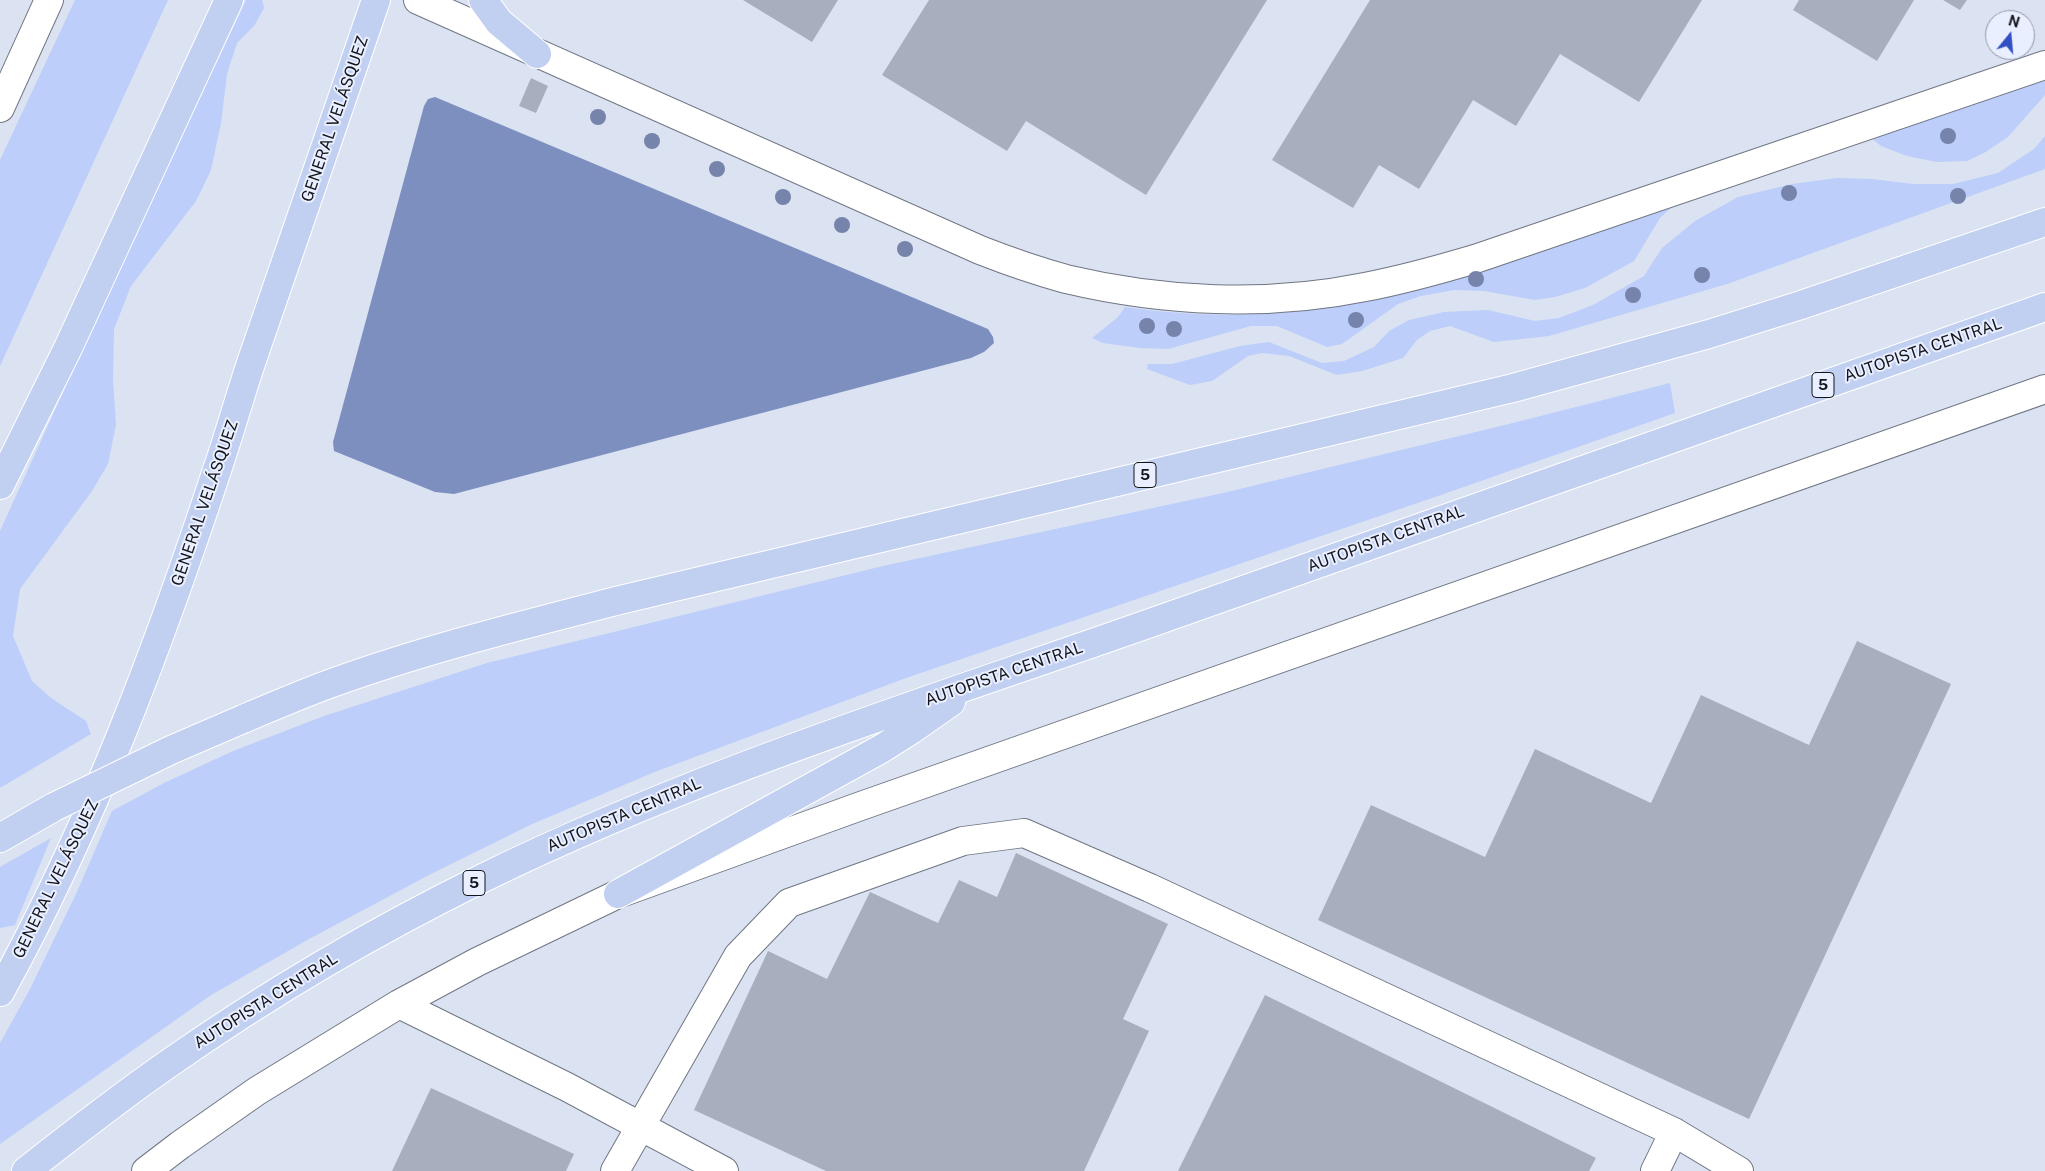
<!DOCTYPE html>
<meta charset="utf-8">
<style>
body{margin:0}
#map{position:relative;width:2045px;height:1171px;overflow:hidden;background:#dbe2f2;font-family:"Public Sans",sans-serif}
canvas{display:block}
.north{position:absolute;left:1985px;top:10px;width:50px;height:50px;box-sizing:border-box;background:#e9efff;border:1px solid #9398a4;border-radius:50%;rotate:17deg;font-size:14px;font-weight:700;line-height:20px;text-align:center;color:#13151b}
.north::after{content:'';display:block;margin:auto;width:18px;height:22px;background:#3350c2;clip-path:polygon(50% 0,100% 100%,50% 72%,0 100%)}
</style>
<div id="map">
<canvas width="2045" height="1171"></canvas>
<div class="north">N</div>
</div>
<script>
const context = document.querySelector('canvas').getContext('2d');
context.lineJoin = 'round';
function fill(path, color) { context.fillStyle = color; context.fill(path, 'evenodd'); }
function trace(path, color, width, dash) { context.strokeStyle = color; context.lineWidth = width; context.lineCap = dash ? 'butt' : 'round'; context.setLineDash(dash || []); context.stroke(path); }
function drawText(font, color, halo, rows, align = 'center') {
  context.font = font + ' "Public Sans",sans-serif'; context.lineWidth = 4; context.setLineDash([]); context.textBaseline = 'middle'; context.strokeStyle = halo; context.fillStyle = color; for (const [text, x, y, turn = 0] of rows) {
    context.save(); context.translate(x, y); context.rotate((+turn || 0) * Math.PI / 180); context.textAlign = isNaN(turn) ? turn : align; if (halo) context.strokeText(text, 0, 0); context.fillText(text, 0, 0); context.restore();
  }
}
fill(new Path2D(`
 M75 0H168L0 366V160Z
 M246 0H262L264 8 254 26 237 43 227 74 221 123 211 170 196 201 131 286 114 329 113 380 116 425 108 464 92 491 20 589 13 636 32 681 51 698 86 721 91 734 0 788V531L115 278Z
 M2045 76V95L2008 137 1984 153 1967 161 1937 162 1907 156 1881 146 1869 136Z
 M2045 136V169L1727 284 1549 336 1494 342 1450 326 1430 331 1417 340 1403 358 1362 371 1337 375 1289 356 1262 353 1248 356 1212 381 1190 385 1147 369 1148 364H1172L1240 346 1269 342 1322 363 1344 361 1374 347 1389 331 1409 320 1444 312 1488 310 1535 321 1559 318 1593 305 1644 276 1662 248 1695 221 1738 197 1792 184 1837 178 1872 179 1913 184H1953L1998 173 2034 149Z
 M1669 203 1672 207 1660 218 1634 261 1585 288 1555 297 1535 300 1484 291 1454 290 1421 296 1398 304 1342 344 1327 347 1277 326H1251L1168 349 1140 348 1103 343 1092 338 1118 317 1125 307C1182 315 1238 318 1295 310Z
 M1670 383 1675 413 1438 496 906 678 652 773 530 825 429 875 309 939 211 995 0 1144V1043L29 991 76 894 112 811 164 783 233 751 324 716 487 663 883 566 1223 493 1513 423Z
 M51 838 15 925 0 928V867Z`), '#bccef9');
fill(new Path2D(`
 M435 97 988 329 993 337 994 343 984 352 971 358 454 494 435 492 334 451 333 442 424 106 428 99Z`), '#7d8fbf');
fill(new Path2D(`
 M743 0H838L812 42Z
 M929 0H1267L1146 195 1026 121 1007 151 882 75Z
 M1370 0H1702L1639 102 1560 54 1516 126 1473 100 1419 189 1379 165 1353 208 1272 160Z
 M1799 0H1914L1877 61 1793 10Z
 M1943 0H1967L1960 10Z
 M531 78 548 86 536 113 519 106Z
 M1857 641 1951 684 1749 1119 1318 920 1371 805 1485 857 1535 749 1651 803 1701 695 1809 745Z
 M1016 853 1168 924 1123 1019 1149 1031 1084 1171H826L694 1110 768 951 827 979 870 892 938 923 959 880 997 897Z
 M1265 995 1596 1158 1589 1171H1178Z
 M431 1088 574 1154 566 1171H392Z`), '#a8aebd');
const minor = new Path2D(`
 M418 0 980 250C1008 261 1037 271 1066 279 1163 302 1267 307 1365 287 1402 280 1438 270 1475 259L2045 65
 M0 108 49 0
 M399 1004 567 1087 724 1171
 M146 1171 180 1145 257 1091 399 1004 477 962 618 894 858 807 2045 389
 M615 1171 738 956 789 903 963 841 1024 833 1150 888 1674 1132 1739 1171
 M1655 1171 1674 1132`);
const highway = new Path2D(`
 M483 0 499 22 537 54
 M0 485 68 348 229 0
 M243 719C269 708 295 697 321 687 418 651 519 626 620 600L1513 388 1709 334 1801 305 2045 222
 M0 838 54 807
 M618 894 881 749 911 730 951 702
 M0 992C91 827 158 649 217 470 229 435 239 399 251 363 292 242 334 121 376 0
 M26 1171C73 1134 119 1098 168 1064 268 994 373 932 483 878 699 772 929 701 1156 621 1452 516 1748 411 2045 307`);
trace(minor, '#707684', 30);
trace(highway, '#fff', 30);
trace(minor, '#fff', 28);
trace(highway, '#c1cff1', 28);
const highwayBridge = new Path2D(`
 M54 807 171 750 243 719`);
trace(highwayBridge, '#fff', 30, []);
trace(highwayBridge, '#c1cff1', 28);
context.fillStyle = '#7683aa';
for (const [x, y] of [
 [598,117],
 [1948,136],
 [652,141],
 [717,169],
 [1789,193],
 [1958,196],
 [783,197],
 [842,225],
 [905,249],
 [1702,275],
 [1476,279],
 [1633,295],
 [1356,320],
 [1147,326],
 [1174,329]
]) { context.beginPath(); context.arc(x, y, 8, 0, 2 * Math.PI); context.fill(); }
for (const [x, y, w] of [
 [1823,385,22],
 [1145,475,22],
 [474,883,22]
]) { const box = new Path2D(); box.roundRect(x - w / 2, y - 12.5, w, 25, 4); context.fillStyle = '#e9efff'; context.fill(box); trace(box, '#13151b', 1); }
drawText('bold 15px', '#13151b', null, [
 ["5",1823,385],
 ["5",1145,475],
 ["5",474,883]
]);
drawText('16px', '#13151b', '#e9efff', [
 ["GENERAL VELÁSQUEZ",335,119,-71],
 ["AUTOPISTA CENTRAL",1923,350,-19],
 ["GENERAL VELÁSQUEZ",205,503,-71],
 ["AUTOPISTA CENTRAL",1386,539,-20],
 ["AUTOPISTA CENTRAL",1004,674,-19],
 ["AUTOPISTA CENTRAL",624,815,-23],
 ["GENERAL VELÁSQUEZ",56,879,-64],
 ["AUTOPISTA CENTRAL",266,1001,-32]
]);
</script>
